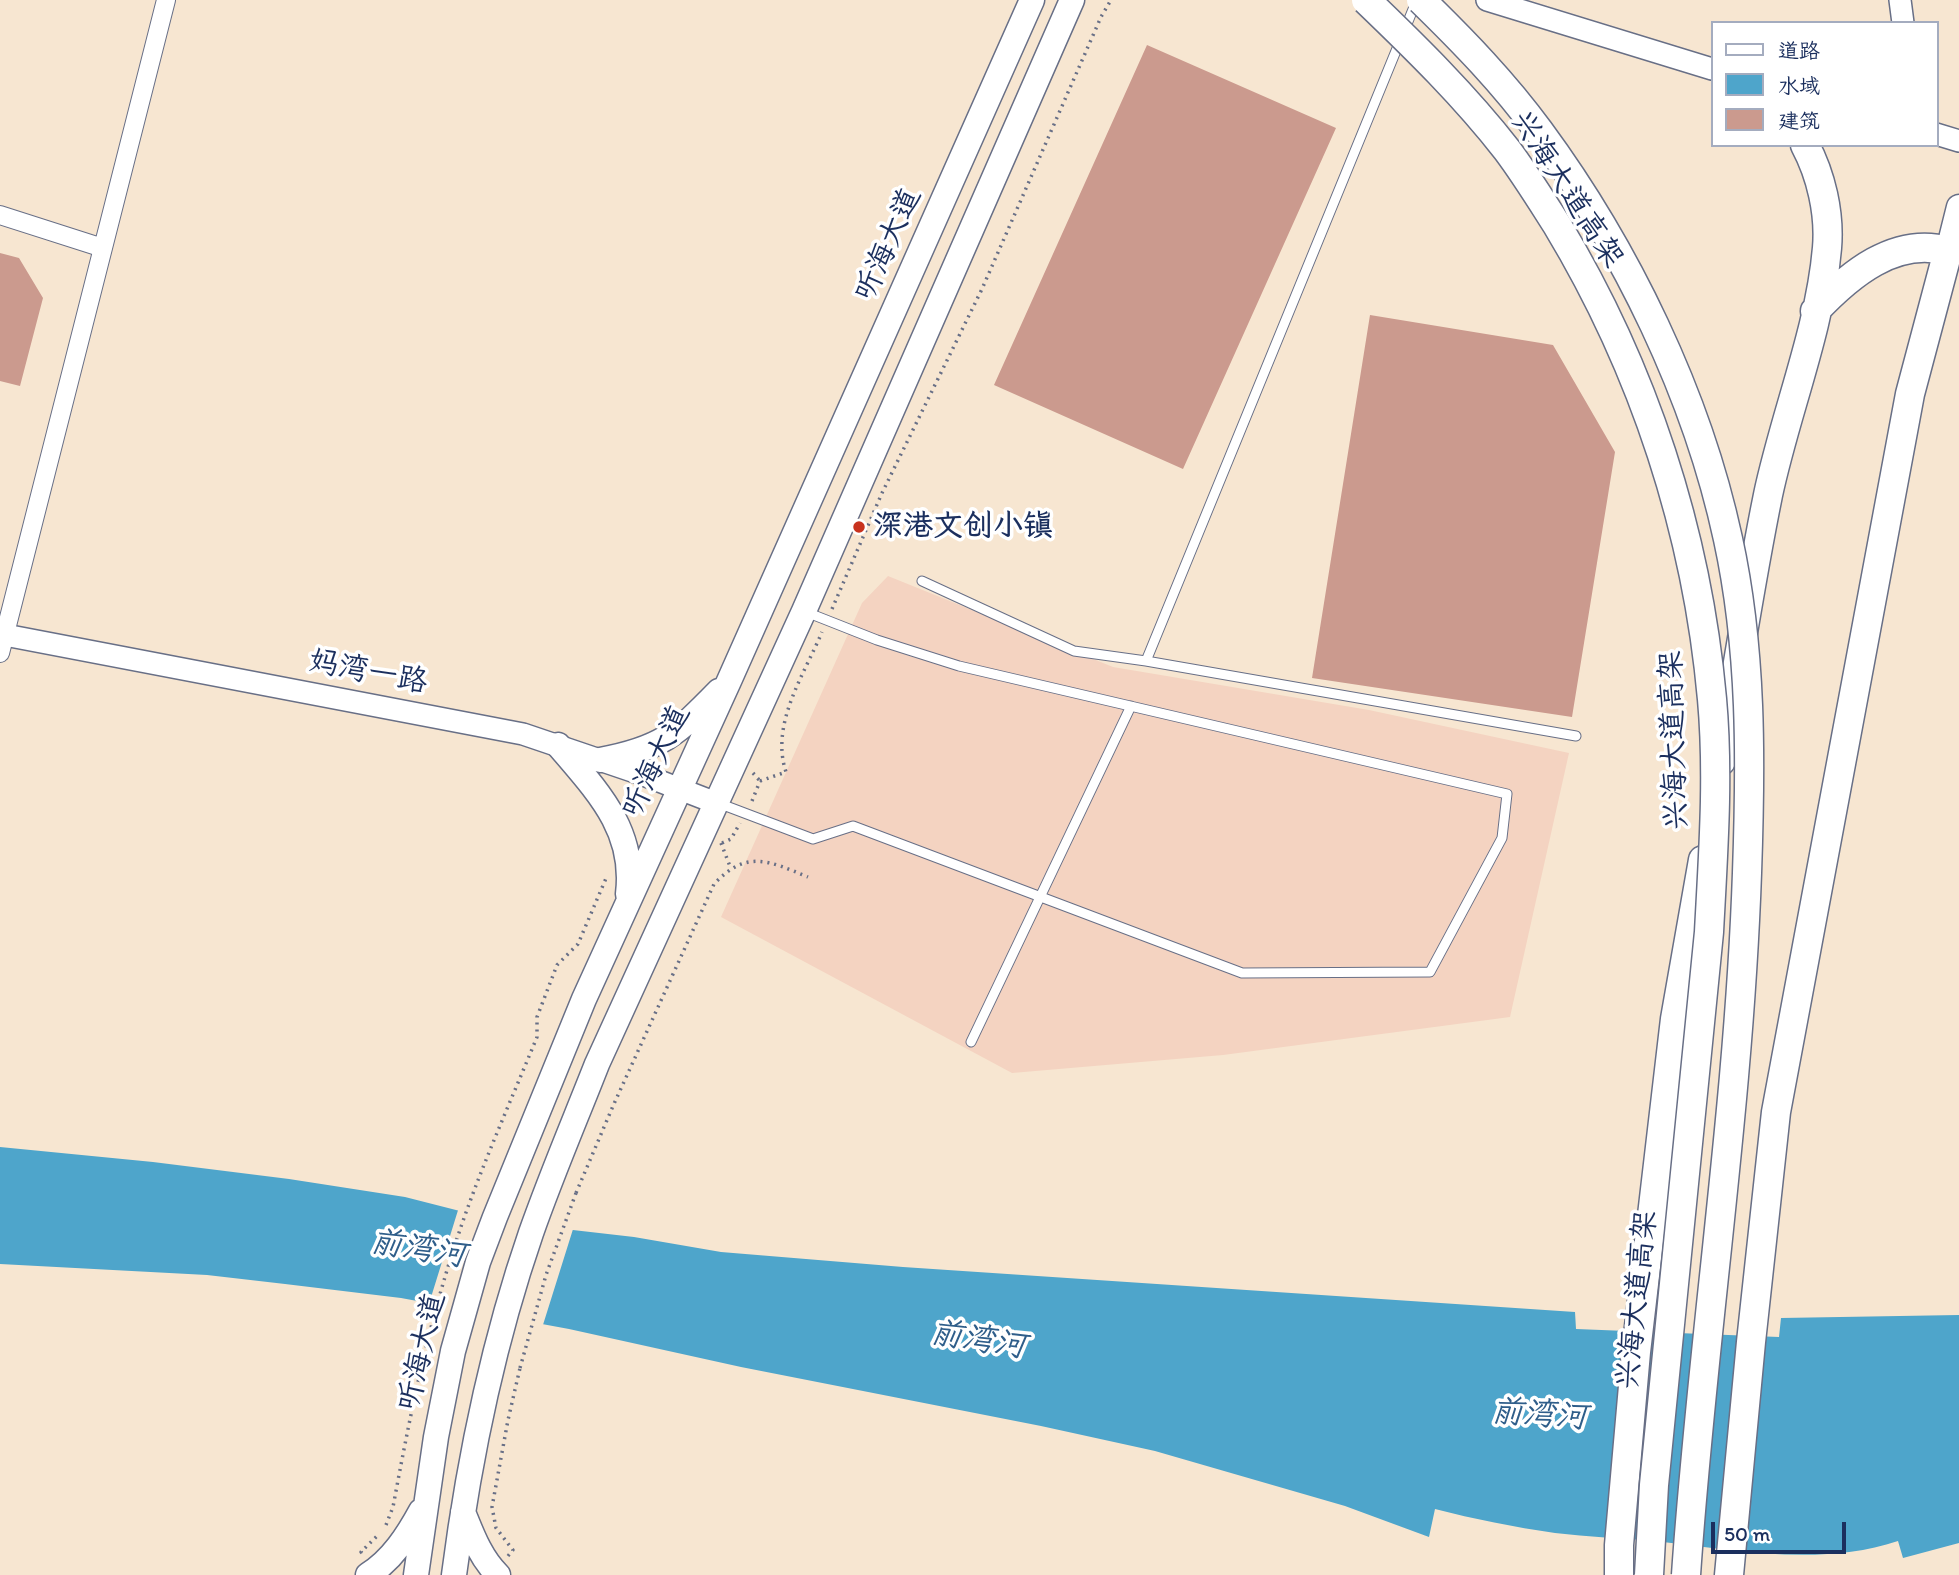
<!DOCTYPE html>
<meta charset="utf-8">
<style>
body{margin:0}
#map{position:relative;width:1959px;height:1575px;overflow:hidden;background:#f7e6d1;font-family:Itim,"LXGW WenKai TC",sans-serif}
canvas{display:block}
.legend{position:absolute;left:1711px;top:21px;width:228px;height:126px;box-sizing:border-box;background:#fff;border:2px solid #a4acbf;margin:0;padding:9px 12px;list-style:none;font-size:21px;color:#1b2f5e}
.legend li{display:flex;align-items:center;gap:14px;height:35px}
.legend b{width:35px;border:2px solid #a4acbf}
.scale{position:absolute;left:1711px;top:1522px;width:135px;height:32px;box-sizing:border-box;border:4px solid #1b2f5e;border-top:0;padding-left:9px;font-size:21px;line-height:24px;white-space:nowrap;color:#1b2f5e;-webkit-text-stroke:5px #fff;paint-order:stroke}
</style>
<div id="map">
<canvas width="1959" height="1575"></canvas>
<ul class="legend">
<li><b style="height:9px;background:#fff"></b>道路</li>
<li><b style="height:19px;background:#4ea5cb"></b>水域</li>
<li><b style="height:19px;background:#cb9a8e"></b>建筑</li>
</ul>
<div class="scale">50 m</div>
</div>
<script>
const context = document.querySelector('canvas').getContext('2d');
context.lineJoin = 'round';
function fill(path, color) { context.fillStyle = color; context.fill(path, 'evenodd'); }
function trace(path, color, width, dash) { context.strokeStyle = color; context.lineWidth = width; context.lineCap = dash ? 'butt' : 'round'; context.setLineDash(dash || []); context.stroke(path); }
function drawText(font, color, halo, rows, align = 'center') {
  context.font = font + ' Itim,"LXGW WenKai TC",sans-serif'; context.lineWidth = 7; context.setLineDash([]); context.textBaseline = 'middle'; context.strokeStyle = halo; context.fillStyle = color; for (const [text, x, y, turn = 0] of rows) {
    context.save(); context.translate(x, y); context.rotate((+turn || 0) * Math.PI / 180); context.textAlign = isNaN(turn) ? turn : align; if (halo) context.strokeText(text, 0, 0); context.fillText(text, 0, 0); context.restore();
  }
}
fill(new Path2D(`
 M888 576 1113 667 1369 710 1569 753 1510 1017 1223 1055 1012 1073 721 917 862 603Z`), '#f4d3c1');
fill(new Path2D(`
 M0 1147 153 1162 289 1179 405 1197 503 1222 634 1237 721 1252 903 1267 1575 1312 1576 1329 1779 1337 1781 1318 1959 1315V1543L1903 1558 1898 1541C1820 1567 1735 1550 1655 1541 1622 1538 1588 1537 1555 1533 1514 1527 1474 1519 1435 1509L1429 1537 1345 1506 1155 1451 1041 1426 741 1367 569 1329 401 1298 285 1284 207 1275 0 1264Z`), '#4ea5cb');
fill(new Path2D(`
 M459 1207 504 1218 574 1226 542 1328 428 1307Z`), '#f7e6d1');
fill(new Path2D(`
 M1147 45 1336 128 1183 469 994 385Z
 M0 253 19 258 43 298 20 386 0 381Z
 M1370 315 1553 345 1615 452 1572 717 1312 678Z`), '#cb9a8e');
const service = new Path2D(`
 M922 581 1074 651 1146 661 1576 736
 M1146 661 1416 2
 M718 803 813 839 853 826 1242 973 1430 972 1502 838 1507 794 959 666 877 640 806 612
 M971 1042 1131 706`);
const minor = new Path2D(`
 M0 215 103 248
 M0 653 166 0`);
const tertiary = new Path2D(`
 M1487 0 1712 69
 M1900 0 1903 23
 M1936 134 1959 141
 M0 634 523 734 641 774 716 803`);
const secondary = new Path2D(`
 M1948 251 1959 207
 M558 745C597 791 636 830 628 894
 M600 760C661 749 677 734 719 691
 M463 1512C472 1534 480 1557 498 1575
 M368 1575C392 1560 408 1535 421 1511
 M416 1575 436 1437 453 1351 478 1262 495 1217 584 999 729 681 1032 0
 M454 1575C469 1459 493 1343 531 1233 551 1176 575 1120 597 1064L804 611 1072 0`);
const primary = new Path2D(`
 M1721 761C1737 673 1750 583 1768 495 1785 414 1820 330 1827 248 1830 213 1821 175 1805 145
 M1619 1575V1545L1636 1352 1675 1019 1703 860
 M1729 1575 1751 1342 1776 1112 1910 394 1948 251C1895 236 1849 275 1815 311`);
trace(service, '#686f86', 11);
trace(minor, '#686f86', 20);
trace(tertiary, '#686f86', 24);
trace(secondary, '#686f86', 27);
trace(primary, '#686f86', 31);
trace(new Path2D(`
 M832 609 882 493 982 289 1101 17 1111 0
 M753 773 760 781
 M760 781 786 772C770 724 804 675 822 632
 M752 801 760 781
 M633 810 637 808 644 794
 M721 843 731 869
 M722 843 731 839 740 823
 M576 1193 613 1106 714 884C747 849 769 861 808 877
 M386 1525 393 1507C409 1421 426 1335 453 1251 476 1178 508 1108 537 1037V1017L557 965 578 944 607 876
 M362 1553 361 1552 379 1534
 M508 1556 513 1550 496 1528 492 1507 508 1420 520 1368`), '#686f86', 3.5, [2, 5]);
trace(service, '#fff', 9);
trace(minor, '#fff', 18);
trace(tertiary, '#fff', 21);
trace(secondary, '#fff', 24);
trace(primary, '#fff', 28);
const primaryBridge = new Path2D(`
 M1366 0C1415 47 1465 96 1507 150 1525 174 1541 200 1557 225 1644 369 1697 532 1712 699 1719 776 1713 856 1709 932L1654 1485 1649 1575
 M1421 0C1463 41 1504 83 1539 131 1626 249 1697 395 1728 539 1752 649 1751 761 1747 873 1739 1108 1702 1341 1686 1575`);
trace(primaryBridge, '#686f86', 31, []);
trace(new Path2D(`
 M520 1368 546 1275 576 1193`), '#686f86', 3.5, [2, 5]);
trace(primaryBridge, '#fff', 28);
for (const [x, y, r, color] of [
 [859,527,7,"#c8321e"]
]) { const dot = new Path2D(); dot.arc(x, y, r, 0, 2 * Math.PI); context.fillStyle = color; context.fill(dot); trace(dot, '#fff', 2.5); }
drawText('30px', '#1b2f5e', '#fff', [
 ["兴海大道高架",1566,190,57],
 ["听海大道",889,245,-66],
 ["妈湾一路",368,673,11],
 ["兴海大道高架",1675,740,-92],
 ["听海大道",657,762,-65],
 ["兴海大道高架",1638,1300,-84],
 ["听海大道",423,1352,-77]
]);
drawText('bold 30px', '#1b2f5e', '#fff', [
 ["深港文创小镇",873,527]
], 'left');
drawText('italic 32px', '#2f5e8a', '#fff', [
 ["前湾河",418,1250,9],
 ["前湾河",978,1341,9],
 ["前湾河",1539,1416,4]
]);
</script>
